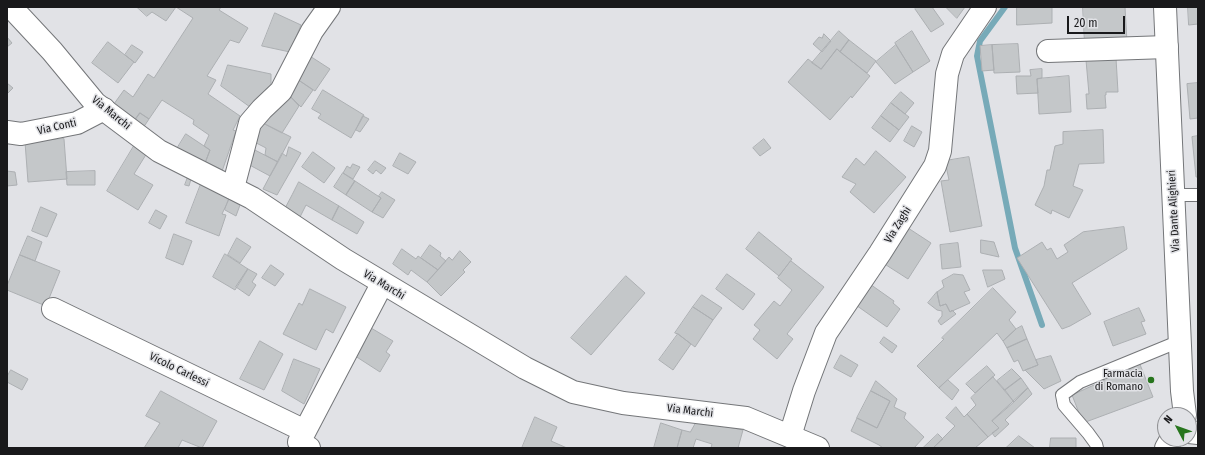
<!DOCTYPE html>
<style>
body{margin:0}
#map{position:relative;width:1205px;height:455px;overflow:hidden;background:#e1e2e6;font-family:"Fira Sans Condensed",sans-serif}
canvas{display:block}
.frame{position:absolute;inset:0;border:8px solid #19191b;pointer-events:none}
.north{position:absolute;left:1157px;top:407px;width:40px;height:40px;box-sizing:border-box;background:#e1e2e6;border:1px solid #919295;border-radius:50%;rotate:311deg;font-size:11px;font-weight:700;line-height:16px;text-align:center;color:#19191b}
.north::after{content:'';display:block;margin:auto;width:14px;height:18px;background:#27751d;clip-path:polygon(50% 0,100% 100%,50% 72%,0 100%)}
.scale{position:absolute;left:1067px;top:16px;width:58px;height:18px;box-sizing:border-box;border:2px solid #19191b;border-top:0;padding-left:5px;font-size:12px;line-height:14px;white-space:nowrap;color:#19191b;-webkit-text-stroke:3px #e1e2e6;paint-order:stroke}
</style>
<div id="map">
<canvas width="1205" height="455"></canvas>
<div class="frame"></div>
<div class="north">N</div>
<div class="scale">20 m</div>
</div>
<script>
const context = document.querySelector('canvas').getContext('2d');
context.lineJoin = 'round';
function trace(path, color, width, dash) { context.strokeStyle = color; context.lineWidth = width; context.lineCap = dash ? 'butt' : 'round'; context.setLineDash(dash || []); context.stroke(path); }
function fill(path, color) { context.fillStyle = color; context.fill(path, 'evenodd'); }
function drawText(font, color, halo, rows, align = 'center') {
  context.font = font + ' "Fira Sans Condensed",sans-serif'; context.lineWidth = 3; context.setLineDash([]); context.textBaseline = 'middle'; context.strokeStyle = halo; context.fillStyle = color; for (const [text, x, y, turn = 0] of rows) {
    context.save(); context.translate(x, y); context.rotate((+turn || 0) * Math.PI / 180); context.textAlign = isNaN(turn) ? turn : align; if (halo) context.strokeText(text, 0, 0); context.fillText(text, 0, 0); context.restore();
  }
}
trace(new Path2D(`
 M1005 7 980 41 977 56 1015 248 1042 325`), '#77aab8', 6);
const building = new Path2D(`
 M137 7H221L219 10 248 28 239 43 230 40 207 76 216 80 208 94 240 116 233 130 236 131 219 180 202 171 210 150 204 146 209 135 193 124 194 120 162 100 149 119 140 113 132 124 111 108 124 90 133 97 148 74 154 78 193 18 176 7 166 21 152 12 147 16Z
 M917 7H932L944 24 931 32 915 9Z
 M946 7H965L957 18Z
 M1017 7H1052V23L1017 25Z
 M1083 7H1125L1127 42 1085 44Z
 M1188 7H1198V24L1189 25Z
 M275 13 301 25 290 52 262 46Z
 M839 31 849 40 840 52 837 49 821 69 812 63Z
 M912 31 930 61 913 72 895 43Z
 M824 34 831 41 822 52 813 44 819 37 822 38Z
 M7 37 12 43 7 47Z
 M849 40 876 61 867 73 840 52Z
 M108 42 134 62 118 83 92 63Z
 M1018 44 1020 72 994 73 992 45Z
 M132 45 143 52 135 63 125 55Z
 M896 45 913 72 895 84 876 62Z
 M992 45 994 70 982 71 980 46Z
 M299 49 330 69 315 91 294 77Z
 M837 49 870 76 852 98 851 96 830 120 788 82 808 59 821 69Z
 M1116 58 1118 92H1106V95H1105L1106 108 1087 109 1086 94H1089L1086 60Z
 M228 65 271 74V85L250 107 221 86Z
 M1042 69V78L1037 79 1038 93 1017 94 1016 76H1031L1030 70Z
 M1069 76 1071 112 1039 114 1037 79Z
 M294 77 313 90 301 107 282 88Z
 M7 83 13 88 7 94Z
 M1198 83V118L1190 119 1187 84Z
 M282 88 299 106 282 133 249 116Z
 M323 90 364 115 351 138 318 118 321 114 312 109Z
 M901 92 914 103 905 114 891 103Z
 M891 103 909 117 899 130 881 116Z
 M140 113 149 119 141 131 132 124Z
 M249 116 291 137 278 162 265 155 266 148 239 134Z
 M363 116 369 119 360 132 356 130Z
 M881 116 899 130 890 142 872 128Z
 M912 126 922 132 914 147 904 141Z
 M1103 130 1104 163 1079 164 1073 186 1083 190 1069 218 1052 210 1051 214 1035 205 1044 186 1047 170H1050L1055 146 1063 144V132Z
 M186 134 210 150 202 171 175 152Z
 M1198 136V177H1196L1192 137Z
 M64 139 67 179 28 182 25 142Z
 M764 139 771 148 760 156 753 148Z
 M134 146 147 153 134 174 153 185 138 210 107 191Z
 M289 147 301 153 277 195 263 189 282 153 286 156Z
 M251 148 278 162 270 176 244 162Z
 M876 151 906 177 874 213 850 192 856 184 842 177 856 158 864 165Z
 M313 152 335 168 324 183 302 167Z
 M400 153 416 162 408 174 393 166Z
 M969 157 982 226 950 232 941 181 949 180 945 161Z
 M375 161 386 168 381 174 376 170 373 174 368 170Z
 M353 164 360 167 353 179 343 173 347 166 350 168Z
 M7 171 15 172 17 185 7 186Z
 M95 171V185H67L66 172Z
 M343 173 355 181 346 195 334 187Z
 M188 177 191 179 189 186 185 185Z
 M355 181 381 198 372 212 346 195Z
 M299 182 339 206 332 220 306 205 296 225 282 214 292 195Z
 M201 184 229 199 222 214 226 215 219 236 186 223Z
 M382 192 395 200 383 218 372 212 381 198 379 196Z
 M229 199 240 205 236 216 225 210Z
 M339 206 364 222 357 234 332 220Z
 M41 207 57 214 47 237 32 231Z
 M156 210 167 216 160 229 149 223Z
 M905 226 931 243 908 279 883 263Z
 M1124 227 1127 249 1072 283 1091 314 1070 326 1062 329 1017 258 1042 242 1047 250 1051 248 1057 259 1068 252 1064 245 1083 232Z
 M759 232 792 259 779 276 746 249Z
 M174 234 192 241 183 265 166 258Z
 M28 236 42 242 35 261 20 255Z
 M237 238 251 247 240 263 228 255Z
 M981 240 994 242 999 257 981 253Z
 M958 243 961 267 942 269 940 245Z
 M430 245 441 253 440 256 446 261 438 270 421 258Z
 M402 249 416 259 418 256 438 270 427 282 411 270 408 275 393 264Z
 M460 251 471 262 463 270 465 272 441 296 427 282 449 257 452 260Z
 M225 254 248 269 235 290 213 277Z
 M20 255 60 271 46 306 7 290V286Z
 M791 261 824 287 787 334 793 339 777 359 753 339 760 330 754 325 774 301 780 306 792 290 778 278Z
 M271 265 284 274 275 286 262 278Z
 M248 269 257 274 252 282 256 285 249 296 236 287Z
 M983 270H1002L1005 279 988 287Z
 M727 274 755 294 743 310 716 289Z
 M954 274 963 275 970 290 964 292 970 303 950 312 946 304 940 306 937 292 944 287 942 281Z
 M626 276 645 293 591 355 571 338Z
 M867 282 894 301 893 303 900 309 887 327 853 303Z
 M993 288 1016 312 1009 320 1016 329 1003 341 997 333 939 388 917 366 944 339 942 338Z
 M310 289 346 307 333 333 326 329 316 350 283 334 299 303 302 305Z
 M937 292 940 306 946 304 950 312 952 310 956 314 941 325 938 321 942 316V311L937 310 928 303Z
 M702 295 722 308 713 320 693 307Z
 M693 307 713 320 695 347 678 334 675 333Z
 M1139 308 1145 321 1141 322 1146 334 1113 346 1104 322Z
 M366 325 393 341 386 352 390 355 380 372 349 352Z
 M1022 326 1027 339 1007 348 1003 341 1016 329Z
 M678 334 691 344 673 370 659 360Z
 M884 337 897 346 892 353 880 343Z
 M1027 339 1038 365 1023 371 1018 360 1014 362 1007 348Z
 M260 341 283 354 264 390 240 379Z
 M841 355 858 365 851 377 834 368Z
 M1051 356 1061 381 1044 389 1025 370 1038 365 1036 360Z
 M294 359 320 369 304 404 282 391Z
 M1139 362 1153 397 1083 423 1072 395 1105 380 1102 376Z
 M987 366 995 375 975 393 966 384Z
 M1012 369 1021 378 1005 390 997 381Z
 M11 370 28 379 22 390 7 382V377Z
 M993 377 1014 402 992 421 999 428 988 437 967 414 976 405 971 398Z
 M1021 378 1028 388 1014 402 1005 390Z
 M948 380 959 390 952 400 939 388Z
 M876 381 897 399 894 407 906 413 904 418 924 437 914 448H883L879 445 851 431 857 418 877 428 890 401 871 391Z
 M1028 388 1032 394 1005 420 1009 424 995 437 992 433 999 428 992 421Z
 M161 391 217 421 202 448 182 440 178 448H144L160 423 146 416Z
 M871 391 890 401 877 428 857 418Z
 M956 407 964 417 967 414 988 437 975 448H933L955 426 946 418Z
 M535 417 557 427 551 441 567 448H522Z
 M697 421 743 430 738 448H711L712 444 696 439 693 448H677L682 430 690 432Z
 M661 423 682 430 677 448H654Z
 M938 434 943 439 933 448H923Z
 M1019 436 1035 448H1006Z
 M1051 438H1076V448H1050Z`);
fill(building, '#c4c7c9');
trace(building, '#acafb2', 1);
const lane = new Path2D(`
 M1173 195H1198
 M1097 448 1096 444 1088 433 1064 405 1062 395 1080 382 1180 341`);
const street = new Path2D(`
 M1048 51 1167 47
 M7 132 21 134 77 123 104 109
 M233 188 250 123 262 109 281 91 312 31 329 7
 M53 309 305 431 382 284
 M305 431 299 442 309 448
 M790 436 804 391 826 333 880 253 935 166 940 151 947 74 953 54 985 7`);
const secondary = new Path2D(`
 M11 7 52 51 95 103 159 151 252 198 343 259 525 368 573 392 623 403 746 418 818 448
 M1165 7 1182 391 1185 415
 M1189 432 1198 433
 M1166 448 1171 439`);
trace(lane, '#747679', 14);
trace(street, '#747679', 24);
trace(secondary, '#747679', 24);
trace(lane, '#fff', 12);
trace(street, '#fff', 22);
trace(secondary, '#fff', 22);
for (const [x, y, r, color] of [
 [1151,380,4,"#27751d"]
]) { const dot = new Path2D(); dot.arc(x, y, r, 0, 2 * Math.PI); context.fillStyle = color; context.fill(dot); trace(dot, '#e1e2e6', 1.5); }
drawText('11px', '#19191b', '#e1e2e6', [
 ["Via Marchi",111,113,39],
 ["Via Conti",57,127,-13],
 ["Via Dante Alighieri",1174,211,-93],
 ["Via Zaghi",898,225,-58],
 ["Via Marchi",384,285,31],
 ["Vicolo Carlessi",179,370,26],
 ["Via Marchi",690,411,7]
]);
drawText('11px', '#19191b', '#e1e2e6', [
 ["Farmacia",1143,374],
 ["di Romano",1143,387]
], 'right');
</script>
